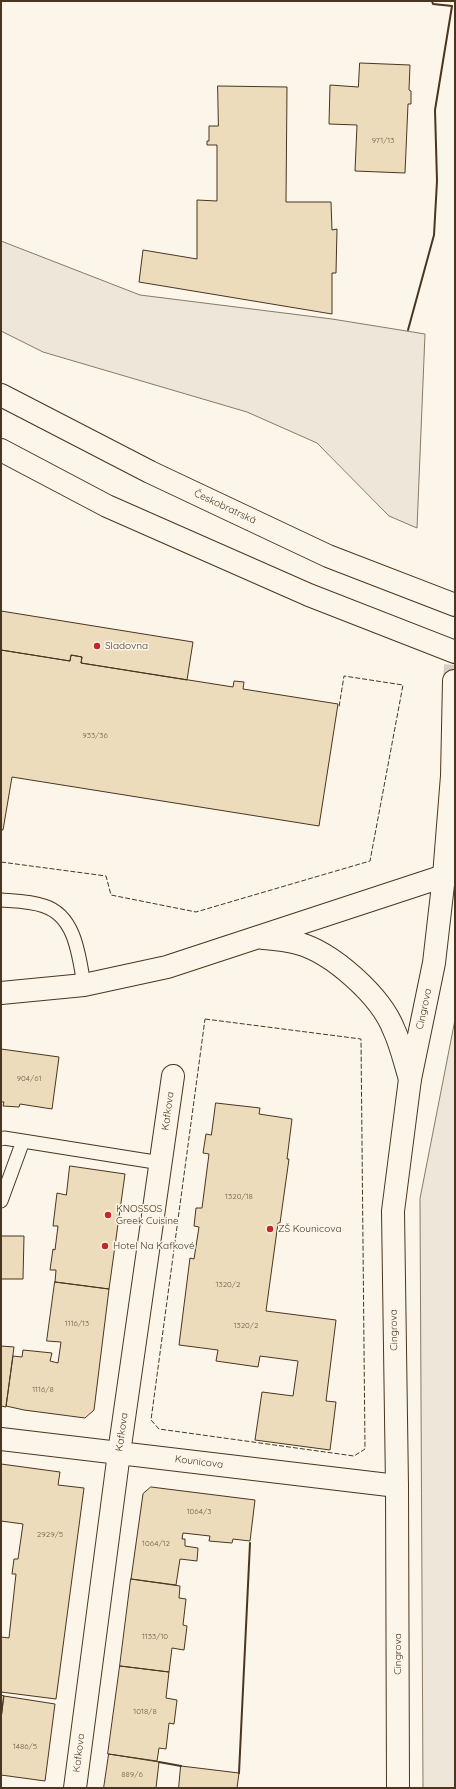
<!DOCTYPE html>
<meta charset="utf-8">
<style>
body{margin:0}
#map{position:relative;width:456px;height:1789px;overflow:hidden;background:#fbf6e9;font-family:Quicksand,sans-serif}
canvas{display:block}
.frame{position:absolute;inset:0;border:2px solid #4a3520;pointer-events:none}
</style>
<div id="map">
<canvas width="456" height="1789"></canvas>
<div class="frame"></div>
</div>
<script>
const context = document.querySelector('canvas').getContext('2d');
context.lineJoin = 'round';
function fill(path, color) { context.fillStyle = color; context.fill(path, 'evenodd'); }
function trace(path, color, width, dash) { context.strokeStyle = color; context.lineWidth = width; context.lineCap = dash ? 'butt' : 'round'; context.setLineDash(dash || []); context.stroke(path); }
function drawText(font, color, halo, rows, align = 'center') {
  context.font = font + ' Quicksand,sans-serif'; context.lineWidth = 3; context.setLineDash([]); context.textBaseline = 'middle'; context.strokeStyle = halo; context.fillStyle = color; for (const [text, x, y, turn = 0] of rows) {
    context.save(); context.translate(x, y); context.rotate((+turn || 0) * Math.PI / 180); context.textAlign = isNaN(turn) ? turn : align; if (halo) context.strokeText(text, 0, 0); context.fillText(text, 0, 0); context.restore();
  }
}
const green = new Path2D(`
 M1 241 140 295 332 319 425 334 417 528 389 516 317 443 247 412 43 352 1 331Z
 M455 1020V1788H423L420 1199Z`);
fill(green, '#ede6d9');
trace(green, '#887966', 1);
const building = new Path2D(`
 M360 63 410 65 409 90 411 91V104H408L405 173 355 171 357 125 329 124 330 85 358 87Z
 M218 86 287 87 286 202H331L332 230 337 229 336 273H332V314L139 282 143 250 197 259V200L217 201V145H207V141H209V126H218Z
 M1 611 193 642 187 680 81 663 82 657 71 655 70 661 1 650Z
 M1 650 70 661 71 655 82 657 81 663 233 687 234 681 244 682 243 689 338 704 319 826 12 777 3 830H1Z
 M1 1049 59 1057 52 1109 20 1104 19 1107 3 1106 4 1102H1Z
 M216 1103 260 1108 259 1114 292 1119 287 1159H289L280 1223H278L266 1311 336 1320 326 1401 336 1402 330 1450 255 1440 262 1392 293 1396 298 1361 260 1356 258 1367 216 1361 218 1350 179 1345 190 1258 194 1259 199 1227 194 1226 196 1208H202L209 1154 203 1153 206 1134 211 1135Z
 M70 1166 125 1174 109 1289 55 1282 56 1270H50L53 1249 55 1250 58 1226H53L57 1193 66 1195Z
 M1 1236H24L23 1279H1Z
 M55 1282 109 1289 94 1410 85 1418 24 1410 6 1406 13 1356 22 1357 23 1350 52 1353 50 1361 58 1363 61 1342 47 1341Z
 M1 1346 14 1347 6 1407 1 1406Z
 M1 1464 60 1472 58 1485 84 1488 56 1699 1 1692V1637L9 1638 16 1574H12L14 1559H18L23 1524 1 1521Z
 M151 1487 255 1500 250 1541 233 1539 232 1543 209 1541 210 1536 183 1533 182 1539H185V1546L198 1548 197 1561 180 1559 176 1585 131 1579 143 1494Z
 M131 1579 180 1586 179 1598 186 1599 183 1625 187 1626 184 1650 172 1648 169 1672 120 1666Z
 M120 1666 169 1672 166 1698 177 1700 174 1724 169 1723 166 1749 159 1748 157 1761 108 1754Z
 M1 1695 4 1696 1 1719Z
 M4 1696 55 1704 45 1781 1 1775V1719Z
 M109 1754 159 1762 156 1788H104Z
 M181 1766 239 1773 237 1788H179Z`);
fill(building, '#ecdcbc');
trace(building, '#4a3520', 1);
trace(new Path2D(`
 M454 681 455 665`), '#d8cfc1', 22, [22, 11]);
const service = new Path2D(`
 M1 900C15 901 31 901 44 906 76 916 79 957 84 985
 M1 1139 4 1138 23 1141 161 1163
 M1 1201 23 1141`);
const minor = new Path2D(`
 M1 1439 397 1486
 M75 1788 119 1453 173 1076`);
const secondary = new Path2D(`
 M1 395 150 472 328 556 455 605
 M1 450 107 506 309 595 455 652
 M263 938C274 939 286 940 297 943 332 952 381 996 394 1030 401 1045 405 1063 410 1079
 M1 993 84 985 167 967 444 876`);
const primary = new Path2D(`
 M398 1788 397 1486 393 1211 410 1079 434 963 444 876`);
const trunk = new Path2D(`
 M444 876 452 776 454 681`);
trace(service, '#4a3520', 15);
trace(minor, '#4a3520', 24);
trace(secondary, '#4a3520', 24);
trace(primary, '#4a3520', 24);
trace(trunk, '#4a3520', 24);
trace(service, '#fbf6e9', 13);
trace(minor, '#fbf6e9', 22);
trace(secondary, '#fbf6e9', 22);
trace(primary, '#fbf6e9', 22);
trace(trunk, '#fbf6e9', 22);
trace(new Path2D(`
 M1 862 106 876 111 895 196 912 370 861 403 685 344 676 339 707
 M205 1019 361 1039 365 1449 354 1456 159 1429 151 1420Z`), '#4a3520', 1, [5, 2]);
trace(new Path2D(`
 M408 330 434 235 437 181 435 110 452 6 433 4 432 1
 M159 1762 181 1766
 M239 1773 250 1543`), '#4a3520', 2);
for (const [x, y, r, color] of [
 [97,646,4,"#c62828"],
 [108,1215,4,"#c62828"],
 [270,1229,4,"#c62828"],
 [105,1246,4,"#c62828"]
]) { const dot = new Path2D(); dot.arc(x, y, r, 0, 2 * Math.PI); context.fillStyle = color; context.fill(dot); trace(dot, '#fbf6e9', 1.5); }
drawText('8px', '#725f47', null, [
 ["971/13",383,141],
 ["933/36",95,736],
 ["904/61",29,1079],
 ["1320/18",239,1197],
 ["1320/2",228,1285],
 ["1116/13",77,1324],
 ["1320/2",246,1326],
 ["1116/8",43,1390],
 ["1064/3",199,1512],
 ["2929/5",50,1535],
 ["1064/12",156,1544],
 ["1133/10",155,1637],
 ["1018/8",145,1712],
 ["1486/5",25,1747],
 ["889/6",132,1775]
]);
drawText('10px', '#4a3520', '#fbf6e9', [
 ["Českobratrská",225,507,25],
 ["Cingrova",424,1009,-78],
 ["Kafkova",168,1111,-82],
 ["Cingrova",394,1330,-91],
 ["Kafkova",122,1432,-82],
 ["Kounicova",199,1462,7],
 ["Cingrova",398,1654,-90],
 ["Kafkova",79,1753,-83]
]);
drawText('10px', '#4a3520', '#fbf6e9', [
 ["Sladovna",105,646],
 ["KNOSSOS",116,1209],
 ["Greek Cuisine",116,1221],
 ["ZŠ Kounicova",278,1229],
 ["Hotel Na Kafkové",113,1246]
], 'left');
</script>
